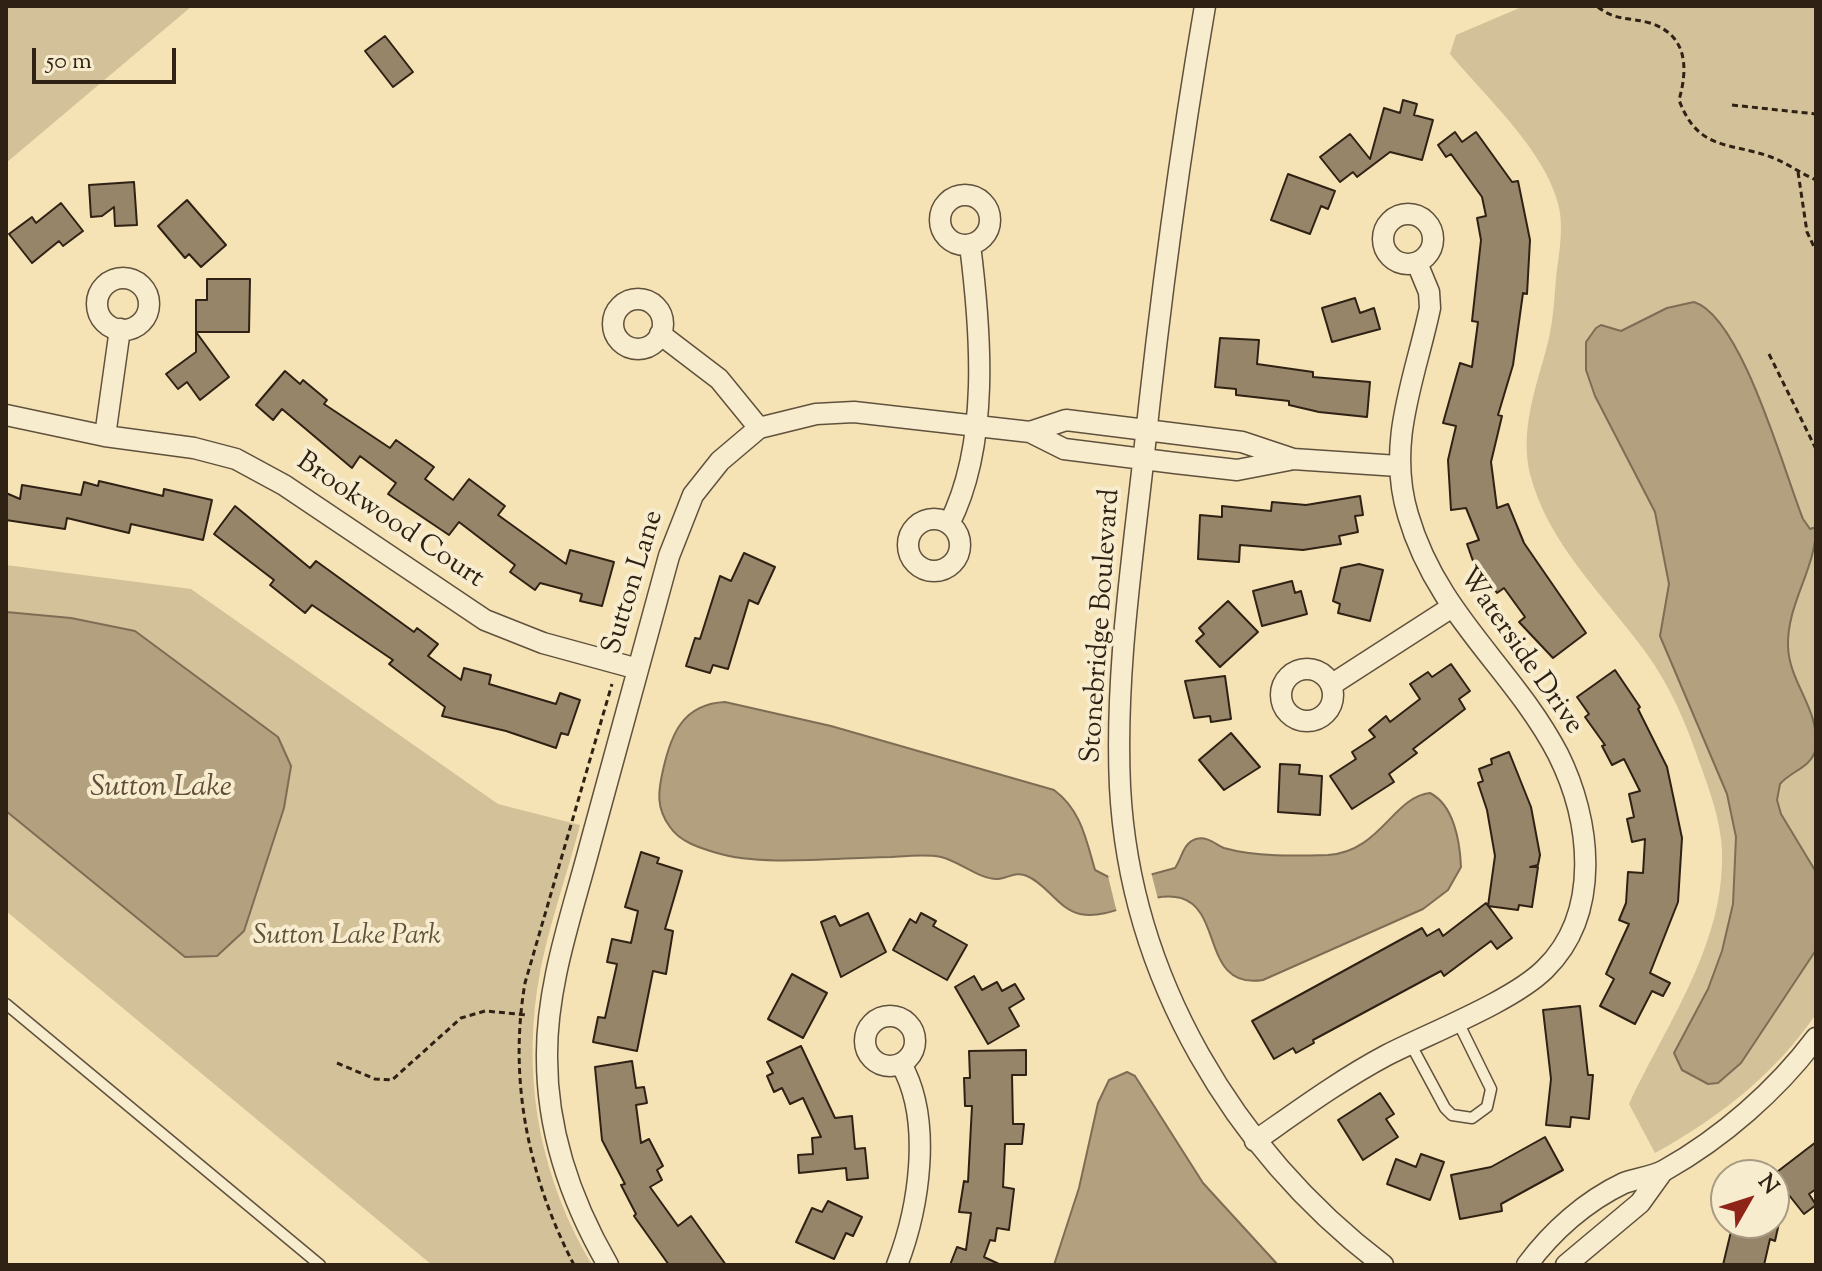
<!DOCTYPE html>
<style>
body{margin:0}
#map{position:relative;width:1822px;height:1271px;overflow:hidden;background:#f5e2b5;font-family:"Sorts Mill Goudy",serif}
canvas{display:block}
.frame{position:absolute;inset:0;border:8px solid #2f2114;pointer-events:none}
.north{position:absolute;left:1710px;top:1159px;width:80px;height:80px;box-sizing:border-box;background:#f8eccf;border:2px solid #a89b84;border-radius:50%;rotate:51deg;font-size:22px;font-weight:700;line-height:32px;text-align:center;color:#2f2114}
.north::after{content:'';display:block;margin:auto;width:28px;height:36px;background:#8f2418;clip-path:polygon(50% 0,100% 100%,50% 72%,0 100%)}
.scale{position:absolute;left:32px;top:48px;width:144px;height:36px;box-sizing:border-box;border:4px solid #2f2114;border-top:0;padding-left:10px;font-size:24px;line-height:28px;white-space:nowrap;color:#2f2114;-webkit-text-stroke:6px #f8eccf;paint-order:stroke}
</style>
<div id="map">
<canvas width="1822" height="1271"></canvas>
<div class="frame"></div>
<div class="north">N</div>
<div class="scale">50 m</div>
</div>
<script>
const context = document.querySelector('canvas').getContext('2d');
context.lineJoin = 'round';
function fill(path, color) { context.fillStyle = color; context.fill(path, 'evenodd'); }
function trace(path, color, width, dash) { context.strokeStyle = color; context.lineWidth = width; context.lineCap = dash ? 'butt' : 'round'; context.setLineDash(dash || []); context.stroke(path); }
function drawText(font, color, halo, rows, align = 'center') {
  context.font = font + ' "Sorts Mill Goudy",serif'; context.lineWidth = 8; context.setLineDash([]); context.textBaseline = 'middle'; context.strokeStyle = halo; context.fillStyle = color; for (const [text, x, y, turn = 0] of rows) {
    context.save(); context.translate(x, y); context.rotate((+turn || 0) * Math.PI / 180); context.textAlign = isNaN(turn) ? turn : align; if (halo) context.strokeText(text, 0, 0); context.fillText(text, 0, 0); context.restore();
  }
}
fill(new Path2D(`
 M6 6H192L6 163Z
 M1524 6H1816V1014C1774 1075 1720 1117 1655 1153L1629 1104C1667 1023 1725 944 1722 851 1721 822 1710 791 1700 764 1686 723 1670 685 1644 650 1603 594 1548 544 1530 474 1520 431 1535 390 1546 350 1553 326 1554 302 1556 278 1559 253 1565 224 1557 200 1542 148 1485 96 1450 54L1456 35Z
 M6 565 191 589 498 804 580 825C566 879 545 935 537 990 523 1087 542 1181 592 1265H432L6 911Z`), '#d3c19a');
const water = new Path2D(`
 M1694 302C1742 317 1784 472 1803 519L1810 529 1816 527C1816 569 1787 603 1788 646 1789 684 1822 711 1815 751 1810 768 1791 771 1780 784L1777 800 1781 814 1816 872V950L1741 1063 1718 1083 1708 1084 1682 1070 1674 1053 1708 989 1722 951 1733 904 1736 837 1727 794 1660 636 1669 584 1655 512 1595 396 1586 370V342L1596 328 1601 325 1621 331 1667 308Z
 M6 612 71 618 135 631 278 737 291 766 284 808 244 931 217 956 185 957 6 811Z
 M725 702 831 726 1054 790C1081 810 1086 839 1095 870L1120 883 1175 868C1182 858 1183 843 1196 839 1207 836 1215 844 1224 848 1255 857 1296 856 1328 855 1380 852 1393 797 1430 793 1454 805 1460 842 1461 867L1448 890 1423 909 1263 980C1202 990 1223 910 1181 898 1149 889 1113 921 1080 914 1058 909 1047 884 1027 876 1016 871 1008 878 998 879 980 880 959 861 941 857 926 854 908 856 892 857 843 857 762 867 717 853 700 848 680 842 670 827 656 808 658 792 663 770 671 734 683 704 725 702Z
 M1127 1072 1135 1076 1203 1183 1278 1265H1054L1079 1188 1098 1103 1109 1080Z`);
fill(water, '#b2a07e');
trace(water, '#7e6d54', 2);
fill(new Path2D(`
 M1151 872 1159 903 1117 913 1108 876 1120 879Z`), '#f5e2b5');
const building = new Path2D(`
 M385 36 413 72 393 87 365 51Z
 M1403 100 1417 104 1414 115 1433 120 1422 160 1390 152 1357 177 1353 172 1340 182 1320 157 1350 134 1370 159 1384 108 1400 113Z
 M1455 132 1462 142 1476 132 1512 182 1518 181 1530 240 1527 294 1523 293 1513 365 1498 415 1502 416 1491 462 1497 508 1508 504 1524 543 1586 633 1553 658 1519 622 1525 617 1504 588 1497 593 1473 561 1467 544 1479 540 1466 508 1451 510 1448 460 1456 426 1443 423 1460 363 1472 367 1478 322 1472 321 1481 240 1477 218 1486 216 1482 197 1451 154 1446 157 1438 145Z
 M1288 174 1335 191 1328 209 1321 206 1310 234 1271 220Z
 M134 182 137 225 115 226 114 207 102 216 91 217 89 185Z
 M187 200 226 245 201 267 189 254 185 258 158 226Z
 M61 203 83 231 63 246 59 241 32 263 9 234 32 217 36 223Z
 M207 279H250L249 332H196V300H207Z
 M1355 298 1360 313 1374 308 1380 329 1332 342 1322 308Z
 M196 332 229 377 200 400 187 382 178 389 166 374 196 352Z
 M1220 338 1259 340 1257 364 1313 372V377L1370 382 1367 417 1319 412 1289 405V401L1236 395V389L1215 387Z
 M285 371 300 384 303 380 327 400 324 404 390 448 396 440 434 467 425 479 453 500 469 479 505 506 498 515 566 564 570 550 614 562 602 606 580 601 582 594 540 583 535 590 510 572 515 565 459 522 449 535 388 494 396 483 360 456 352 468 282 409 273 420 256 405Z
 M99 481 163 496 164 489 212 500 203 540 131 524 129 533 67 518 65 529 6 520V493L20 499 22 485 81 495 84 482 98 486Z
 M1360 496 1363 515 1355 516 1358 532 1339 536 1341 544 1303 550 1240 545 1239 562 1198 559 1200 515 1222 517V506L1271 511 1272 502 1306 505Z
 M235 506 310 568 316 561 414 632 417 628 438 644 428 656 461 680 464 668 491 675 489 684 556 704 560 693 580 700 568 735 561 733 556 748 506 731 442 716 445 707 389 664 393 660 312 605 305 613 270 585 274 580 214 534Z
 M744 553 775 567 758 604 749 600 728 669 713 665 710 673 686 666 695 638 700 639 720 576 731 581Z
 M1359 564 1383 570 1370 621 1338 613 1340 604 1333 601 1341 568Z
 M1292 581 1295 593 1301 591 1307 614 1262 626 1253 591Z
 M1228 601 1258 632 1220 667 1196 641 1204 634 1199 628Z
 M1451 664 1470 691 1459 699 1465 709 1413 749 1417 753 1389 774 1394 782 1352 809 1330 776 1356 759 1352 752 1375 737 1369 730 1386 716 1390 722 1420 699 1410 684 1428 672 1432 677Z
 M1615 670 1640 707 1638 709 1667 767 1682 838 1678 902 1650 973 1670 983 1663 996 1652 991 1635 1024 1600 1006 1614 979 1606 974 1629 924 1619 920 1626 903 1628 872 1643 873 1645 839 1632 842 1627 819 1634 817 1629 794 1640 791 1624 759 1612 765 1602 746 1605 745 1585 717 1589 714 1577 697Z
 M1225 676 1231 719 1211 722 1210 716 1194 718 1185 681Z
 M1231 733 1260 767 1224 790 1199 760Z
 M1509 752 1531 807 1540 855 1538 865 1530 867H1538L1532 907 1519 905 1518 910 1488 906 1495 856 1487 810 1478 783 1483 781 1479 769 1492 764 1491 759Z
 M1280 764 1300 765 1299 774 1322 776 1320 815 1278 812Z
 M641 852 659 858 657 863 682 871 665 929 673 931 666 974 653 971 637 1051 593 1042 598 1017 605 1018 617 964 607 962 612 939 631 943 638 911 625 907Z
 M1486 903 1512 938 1497 949 1491 941 1444 976 1441 971 1313 1040 1314 1043 1296 1053 1293 1048 1274 1059 1252 1021 1422 928 1427 936 1439 929 1443 936Z
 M868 913 886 952 841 977 821 922 835 916 840 926Z
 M921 913 936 921 933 926 967 945 947 980 893 950 910 919 916 923Z
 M792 974 827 993 803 1038 768 1019Z
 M974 976 982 990 997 982 1002 991 1015 984 1024 999 1009 1008 1019 1026 988 1044 955 987Z
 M1580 1006 1588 1075H1593L1589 1119 1571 1117 1570 1127 1546 1125 1551 1079 1543 1010Z
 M801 1046 835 1118 852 1116 855 1149 865 1148 868 1178 847 1180 846 1168 799 1173 798 1155 813 1154 812 1138 821 1137 803 1098 790 1104 782 1088 774 1092 767 1076 773 1073 767 1062Z
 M1026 1050V1075H1012L1013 1124H1024L1022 1144H1005L1003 1187 1014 1189 1009 1230 997 1228 995 1241 990 1240 984 1257 1001 1265H950L957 1247 966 1250 971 1213 959 1212 964 1181 968 1182 972 1106H965L964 1078H970L969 1051Z
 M632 1061 636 1088 644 1087 647 1103 636 1105 641 1143 649 1139 663 1166 657 1170 662 1180 650 1187 678 1226 691 1216 726 1265H669L634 1216 636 1214 621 1185 625 1184 602 1140 595 1067Z
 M1380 1093 1394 1114 1386 1119 1398 1137 1363 1160 1338 1120Z
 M1545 1137 1563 1170 1501 1204 1502 1211 1460 1219 1451 1175 1491 1167Z
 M1816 1142V1189L1809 1194 1816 1205 1804 1214 1773 1175Z
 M1421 1154 1444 1162 1430 1200 1387 1184 1396 1159 1416 1167Z
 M828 1201 862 1217 853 1236 846 1233 834 1259 796 1242 812 1208 822 1212Z
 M1733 1223H1779L1775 1241 1770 1239 1764 1265H1723Z`);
fill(building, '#968568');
trace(building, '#2f2114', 2);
const service = new Path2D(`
 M6 1004 320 1265
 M1410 1043 1445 1108 1452 1115 1472 1118 1487 1107 1491 1089 1457 1020`);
const minor = new Path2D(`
 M1205 6C1179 157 1159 310 1143 463 1131 570 1115 679 1120 787 1130 978 1234 1151 1383 1265
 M940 220a25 25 0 1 1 50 0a25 25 0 1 1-50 0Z
 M1383 239a25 25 0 1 1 50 0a25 25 0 1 1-50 0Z
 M97 304a26 26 0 1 1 52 0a26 26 0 1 1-52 0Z
 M613 324a25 25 0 1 1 50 0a25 25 0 1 1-50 0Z
 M660 334 719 379 759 428
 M6 415 105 436 194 448 236 459 284 485 485 620 543 643 638 669
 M1030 432 1064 449 1175 463 1237 470 1289 460
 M105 436 120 329
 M908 545a26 26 0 1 1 52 0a26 26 0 1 1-52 0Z
 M949 524C990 444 981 332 970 245
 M1281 695a26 26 0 1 1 52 0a26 26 0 1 1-52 0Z
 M1331 685 1452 607
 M865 1041a25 25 0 1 1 50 0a25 25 0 1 1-50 0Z
 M1255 1141C1298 1111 1340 1080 1387 1055 1430 1033 1513 1001 1545 969 1602 913 1591 820 1558 754 1513 668 1437 615 1408 515 1386 442 1415 379 1430 308L1429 292 1417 263
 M608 1265C571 1201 547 1132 547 1058 546 987 571 917 589 849 616 752 642 654 669 556L693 495 720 461 759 428 816 414 854 412 1030 432 1066 420 1242 442 1293 459 1398 466
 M897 1265C919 1208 933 1120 901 1064
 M1527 1265C1552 1231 1586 1201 1624 1183 1637 1178 1653 1177 1665 1170 1722 1138 1777 1090 1816 1038
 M1566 1265 1640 1203 1663 1171`);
trace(service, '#60513c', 13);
trace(minor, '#60513c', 23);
trace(new Path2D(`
 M1598 7C1615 21 1629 17 1650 23 1688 35 1688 69 1679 100 1698 151 1729 142 1771 157 1787 163 1800 173 1816 180
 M1732 105 1816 114
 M1798 172 1807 232 1816 251
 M1769 354 1816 449
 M337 1063 375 1079 392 1080 461 1018 485 1011 528 1015
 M574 1265C529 1178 508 1081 525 983L612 684`), '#2f2114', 3, [6, 4]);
trace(service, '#f8eccf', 10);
trace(minor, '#f8eccf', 20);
drawText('28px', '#2f2114', '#f8eccf', [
 ["Brookwood Court",389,522,34],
 ["Sutton Lane",635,583,-73],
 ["Stonebridge Boulevard",1103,626,-86],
 ["Waterside Drive",1519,652,55]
]);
drawText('italic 28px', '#60513c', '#f8eccf', [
 ["Sutton Lake Park",347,938]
]);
drawText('italic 30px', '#5d4d39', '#f8eccf', [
 ["Sutton Lake",161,790]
]);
</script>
